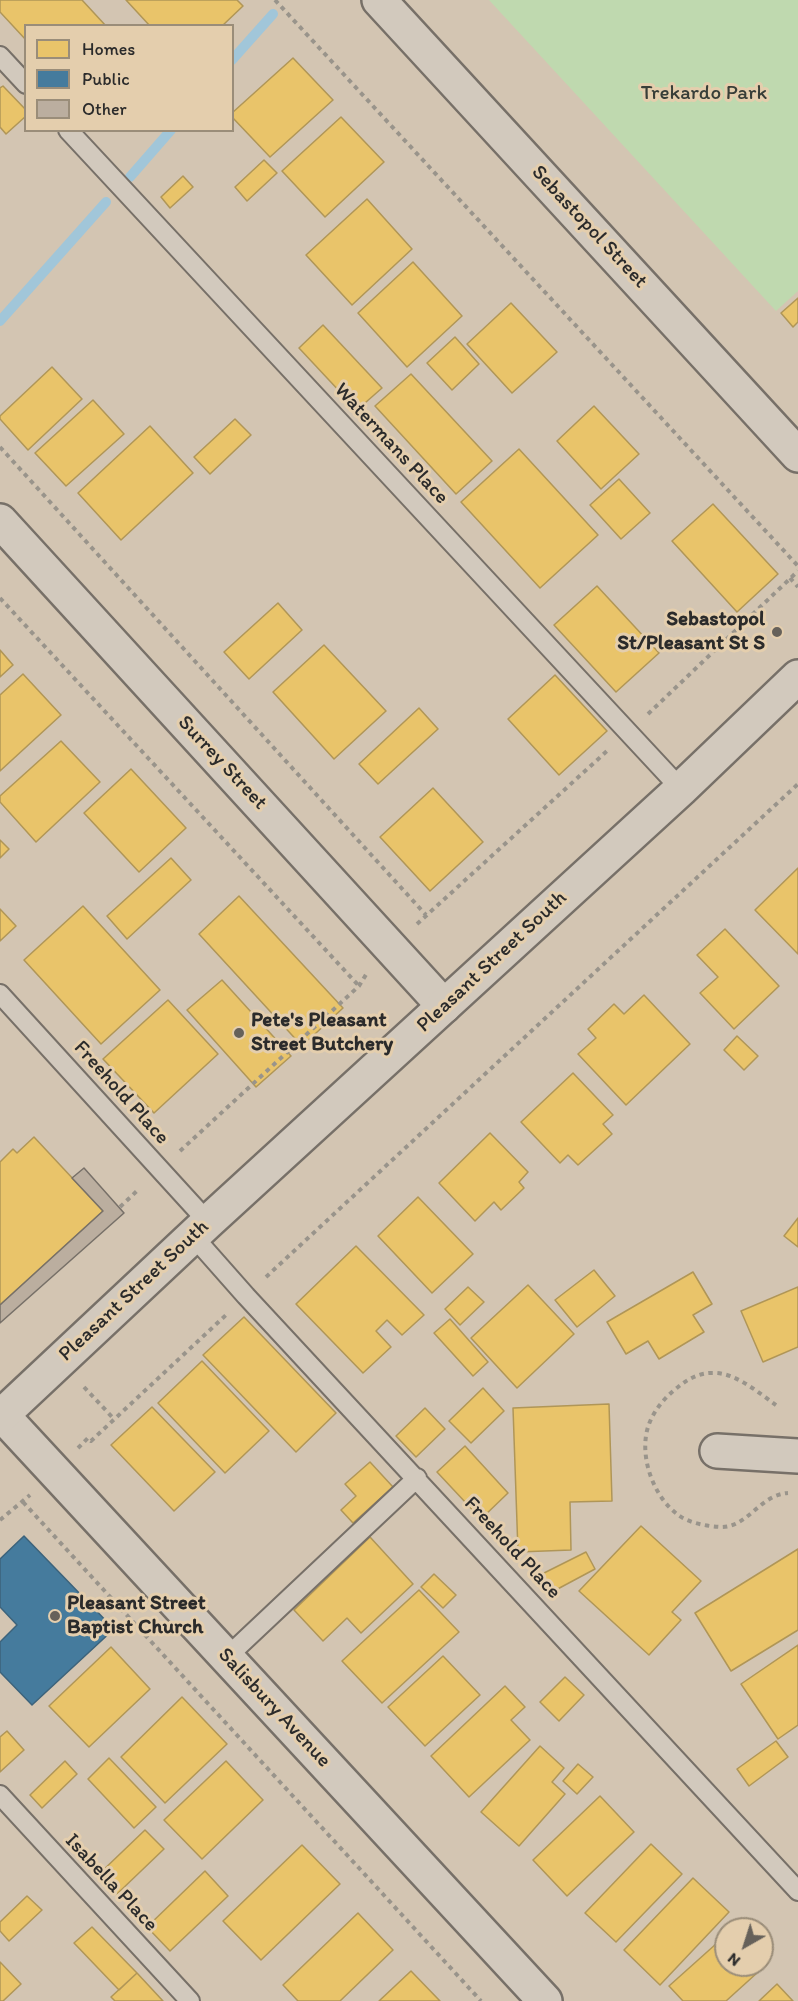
<!DOCTYPE html>
<style>
body{margin:0}
#map{position:relative;width:798px;height:2001px;overflow:hidden;background:#d3c5b2;font-family:Itim,sans-serif}
canvas{display:block}
.legend{position:absolute;left:24px;top:24px;width:210px;height:108px;box-sizing:border-box;background:#e4cead;border:2px solid #9a8d79;margin:0;padding:8px 10px;list-style:none;font-size:18px;color:#2b2b2b}
.legend li{display:flex;align-items:center;gap:12px;height:30px}
.legend b{width:30px;border:2px solid #9a8d79}
.north{position:absolute;left:714px;top:1917px;width:60px;height:60px;box-sizing:border-box;background:#e4cead;border:2px solid #9a8d79;border-radius:50%;rotate:219deg;font-size:16px;font-weight:700;line-height:24px;text-align:center;color:#2b2b2b}
.north::after{content:'';display:block;margin:auto;width:21px;height:27px;background:#66615a;clip-path:polygon(50% 0,100% 100%,50% 72%,0 100%)}
</style>
<div id="map">
<canvas width="798" height="2001"></canvas>
<ul class="legend">
<li><b style="height:16px;background:#e9c46a"></b>Homes</li>
<li><b style="height:16px;background:#457b9d"></b>Public</li>
<li><b style="height:16px;background:#bbae9f"></b>Other</li>
</ul>
<div class="north">N</div>
</div>
<script>
const context = document.querySelector('canvas').getContext('2d');
context.lineJoin = 'round';
function fill(path, color) { context.fillStyle = color; context.fill(path, 'evenodd'); }
function trace(path, color, width, dash) { context.strokeStyle = color; context.lineWidth = width; context.lineCap = dash ? 'butt' : 'round'; context.setLineDash(dash || []); context.stroke(path); }
function drawText(font, color, halo, rows, align = 'center') {
  context.font = font + ' Itim,sans-serif'; context.lineWidth = 6; context.setLineDash([]); context.textBaseline = 'middle'; context.strokeStyle = halo; context.fillStyle = color; for (const [text, x, y, turn = 0] of rows) {
    context.save(); context.translate(x, y); context.rotate((+turn || 0) * Math.PI / 180); context.textAlign = isNaN(turn) ? turn : align; if (halo) context.strokeText(text, 0, 0); context.fillText(text, 0, 0); context.restore();
  }
}
fill(new Path2D(`
 M489 0H798V291L776 311Z`), '#bfd9af');
const homes = new Path2D(`
 M0 0H82L106 26H26V40L0 12Z
 M126 0H237L243 6 222 26H150Z
 M293 58 333 100 270 157 232 117V113Z
 M3 86 26 110V116L6 134 0 127V88Z
 M341 117 384 162 325 217 282 171Z
 M264 160 277 173 247 201 235 187Z
 M183 176 193 187 170 208 161 197Z
 M367 199 412 249 352 305 306 255Z
 M413 262 462 316 407 367 358 313Z
 M798 298V322L793 327 781 313Z
 M511 303 557 352 512 393 467 344Z
 M323 325 382 388 357 410 299 348Z
 M455 337 479 364 452 390 427 363Z
 M52 367 82 399 28 450 0 419V416Z
 M411 374 492 461 456 494 375 406Z
 M93 400 124 434 66 486 35 453Z
 M594 406 639 454 601 489 557 441Z
 M235 419 251 435 210 474 194 457Z
 M150 426 193 473 121 540 78 493Z
 M519 449 598 535 540 588 461 502Z
 M619 479 650 513 621 539 590 505Z
 M713 504 778 574 737 612 672 541Z
 M597 586 659 653 616 692 554 625Z
 M278 603 302 630 249 679 224 652Z
 M324 645 386 711 334 759 273 692Z
 M0 650 13 665 0 677Z
 M23 674 61 715 0 771V695Z
 M555 675 607 731 559 775 508 719Z
 M419 708 438 729 378 784 359 764Z
 M61 741 100 782 36 842 0 802V796Z
 M131 769 186 828 139 872 84 813Z
 M433 788 483 842 430 891 380 837Z
 M0 840 9 849 0 858Z
 M171 858 191 880 127 939 107 916Z
 M798 868V954L755 910Z
 M239 896 343 1008 302 1046 199 934Z
 M83 906 160 990 101 1044 24 960Z
 M0 909 16 926 0 941Z
 M725 929 779 986 734 1029 700 993 718 977 697 955Z
 M222 980 291 1056 256 1087 187 1010Z
 M644 995 690 1044 626 1105 578 1054 596 1038 588 1029 614 1004 624 1014Z
 M168 1000 218 1054 154 1113 103 1059Z
 M737 1036 758 1056 744 1070 724 1050Z
 M573 1073 613 1115 603 1124 612 1134 578 1165 568 1155 560 1163 521 1122Z
 M490 1133 528 1172 519 1182 524 1188 501 1210 494 1202 475 1221 439 1183Z
 M34 1137 103 1211 0 1305V1162L13 1149 17 1153Z
 M418 1197 473 1254 432 1293 378 1236Z
 M798 1218V1247L784 1236Z
 M356 1246 424 1315 402 1335 387 1320 376 1331 391 1347 363 1373 296 1304Z
 M594 1270 615 1296 577 1327 555 1300Z
 M693 1272 712 1304 693 1315 704 1332 659 1359 648 1341 626 1354 607 1322Z
 M528 1285 574 1334 517 1388 471 1338Z
 M468 1287 484 1302 460 1325 445 1309Z
 M798 1287V1347L763 1362 741 1311Z
 M244 1317 336 1413 296 1452 203 1355Z
 M450 1319 488 1362 473 1376 434 1333Z
 M202 1361 269 1431 225 1473 158 1403Z
 M483 1388 504 1411 471 1443 449 1421Z
 M609 1404 612 1501 570 1502 571 1550 518 1552 513 1408Z
 M152 1407 215 1472 174 1511 111 1445Z
 M425 1408 445 1429 416 1457 396 1436Z
 M465 1446 508 1493 481 1519 437 1472Z
 M370 1462 393 1487 353 1523 341 1510 356 1496 345 1484Z
 M641 1526 701 1581 672 1612 681 1620 649 1655 579 1591Z
 M370 1537 413 1584 361 1633 347 1618 323 1641 294 1610Z
 M798 1549V1630L731 1671 695 1613Z
 M586 1552 595 1569 552 1592 542 1574Z
 M434 1574 456 1595 443 1608 421 1587Z
 M419 1590 459 1632 382 1703 342 1661Z
 M798 1645V1725L778 1739 741 1684Z
 M111 1647 150 1689 89 1747 49 1706Z
 M443 1656 480 1695 425 1746 388 1707Z
 M565 1677 584 1695 559 1721 540 1702Z
 M505 1686 525 1707 511 1720 530 1740 469 1797 431 1756Z
 M182 1697 227 1744 165 1803 121 1757Z
 M7 1731 24 1750 0 1772V1737Z
 M776 1741 788 1757 749 1786 737 1769Z
 M540 1746 564 1768 552 1782 565 1794 519 1846 481 1812Z
 M109 1758 156 1807 134 1828 88 1779Z
 M65 1761 77 1774 42 1808 30 1795Z
 M226 1761 263 1800 202 1859 164 1820Z
 M578 1764 593 1777 577 1794 563 1781Z
 M600 1796 634 1832 567 1896 533 1860Z
 M145 1830 164 1849 117 1894 98 1875Z
 M651 1844 682 1874 616 1942 585 1913Z
 M302 1845 340 1884 261 1960 223 1921Z
 M205 1871 228 1896 170 1951 147 1927Z
 M693 1878 729 1912 660 1985 624 1950Z
 M27 1896 42 1910 9 1941 0 1931V1922Z
 M358 1913 393 1950 340 2001H298L283 1985Z
 M92 1927 137 1973 119 1990 74 1943Z
 M726 1935V1965H762V1956L768 1963 726 2001H683L669 1986Z
 M0 1962 21 1984 3 2001H0Z
 M411 1971 440 2001H379Z
 M137 1973 163 2001H115L111 1997Z
 M777 1984 793 2001H759Z`);
fill(homes, '#e9c46a');
trace(homes, '#b09657', 1.5);
const public = new Path2D(`
 M24 1536 114 1629 32 1705 0 1672V1642L17 1625 0 1607V1559Z`);
fill(public, '#457b9d');
trace(public, '#3d637b', 1.5);
trace(new Path2D(`
 M232 60 273 14
 M130 177 171 130
 M0 321 106 202`), '#a1c6d9', 10);
const building = new Path2D(`
 M84 1168 124 1213 0 1323V1305L103 1211 72 1178Z`);
fill(building, '#bbae9f');
trace(building, '#777068', 1.5);
const service = new Path2D(`
 M0 56 26 84
 M68 130 681 789
 M0 994 208 1222
 M193 1236 246 1296 798 1891
 M227 1657 417 1478
 M0 1795 190 2001`);
const minor = new Path2D(`
 M379 0 798 455
 M0 521 444 1006
 M2 1415 545 2001
 M717 1451 798 1456`);
const tertiary = new Path2D(`
 M0 1417 208 1222 681 789 798 677`);
trace(service, '#777068', 22);
trace(minor, '#777068', 38);
trace(tertiary, '#777068', 38);
trace(new Path2D(`
 M275 0 798 566
 M0 447 426 915
 M790 578 798 587
 M0 598 359 986
 M648 714 798 571
 M417 924 607 751
 M180 1151 359 986 367 973
 M120 1207 139 1189
 M266 1277 798 784
 M84 1387 114 1419
 M776 1405C759 1393 737 1374 716 1373 701 1372 689 1378 678 1387 665 1397 653 1411 648 1427 639 1456 653 1496 677 1514 688 1523 706 1526 720 1527 748 1528 759 1495 788 1493
 M78 1448 88 1438 91 1441 226 1315
 M23 1502 481 2001
 M0 1520 30 1495`), '#99948b', 4, [4.5, 4.5]);
trace(service, '#d2c9bd', 18);
trace(minor, '#d2c9bd', 33);
trace(tertiary, '#d2c9bd', 33);
for (const [x, y, r, color] of [
 [777,632,6,"#66615a"],
 [239,1033,6,"#66615a"],
 [55,1616,6,"#66615a"]
]) { const dot = new Path2D(); dot.arc(x, y, r, 0, 2 * Math.PI); context.fillStyle = color; context.fill(dot); trace(dot, '#e4cead', 2); }
drawText('21px', '#383e38', '#e4cead', [
 ["Trekardo Park",704,94]
]);
drawText('21px', '#2b2b2b', '#e4cead', [
 ["Sebastopol Street",589,227,47],
 ["Watermans Place",391,444,47],
 ["Surrey Street",222,763,47],
 ["Pleasant Street South",492,962,-43],
 ["Freehold Place",121,1093,48],
 ["Pleasant Street South",134,1291,-43],
 ["Freehold Place",512,1548,47],
 ["Salisbury Avenue",274,1708,47],
 ["Isabella Place",111,1883,47]
]);
drawText('bold 21px', '#2b2b2b', '#e4cead', [
 ["Sebastopol",765,620,"right"],
 ["St/Pleasant St S",765,644,"right"],
 ["Pete's Pleasant",251,1021],
 ["Street Butchery",251,1045],
 ["Pleasant Street",67,1604],
 ["Baptist Church",67,1628]
], 'left');
</script>
